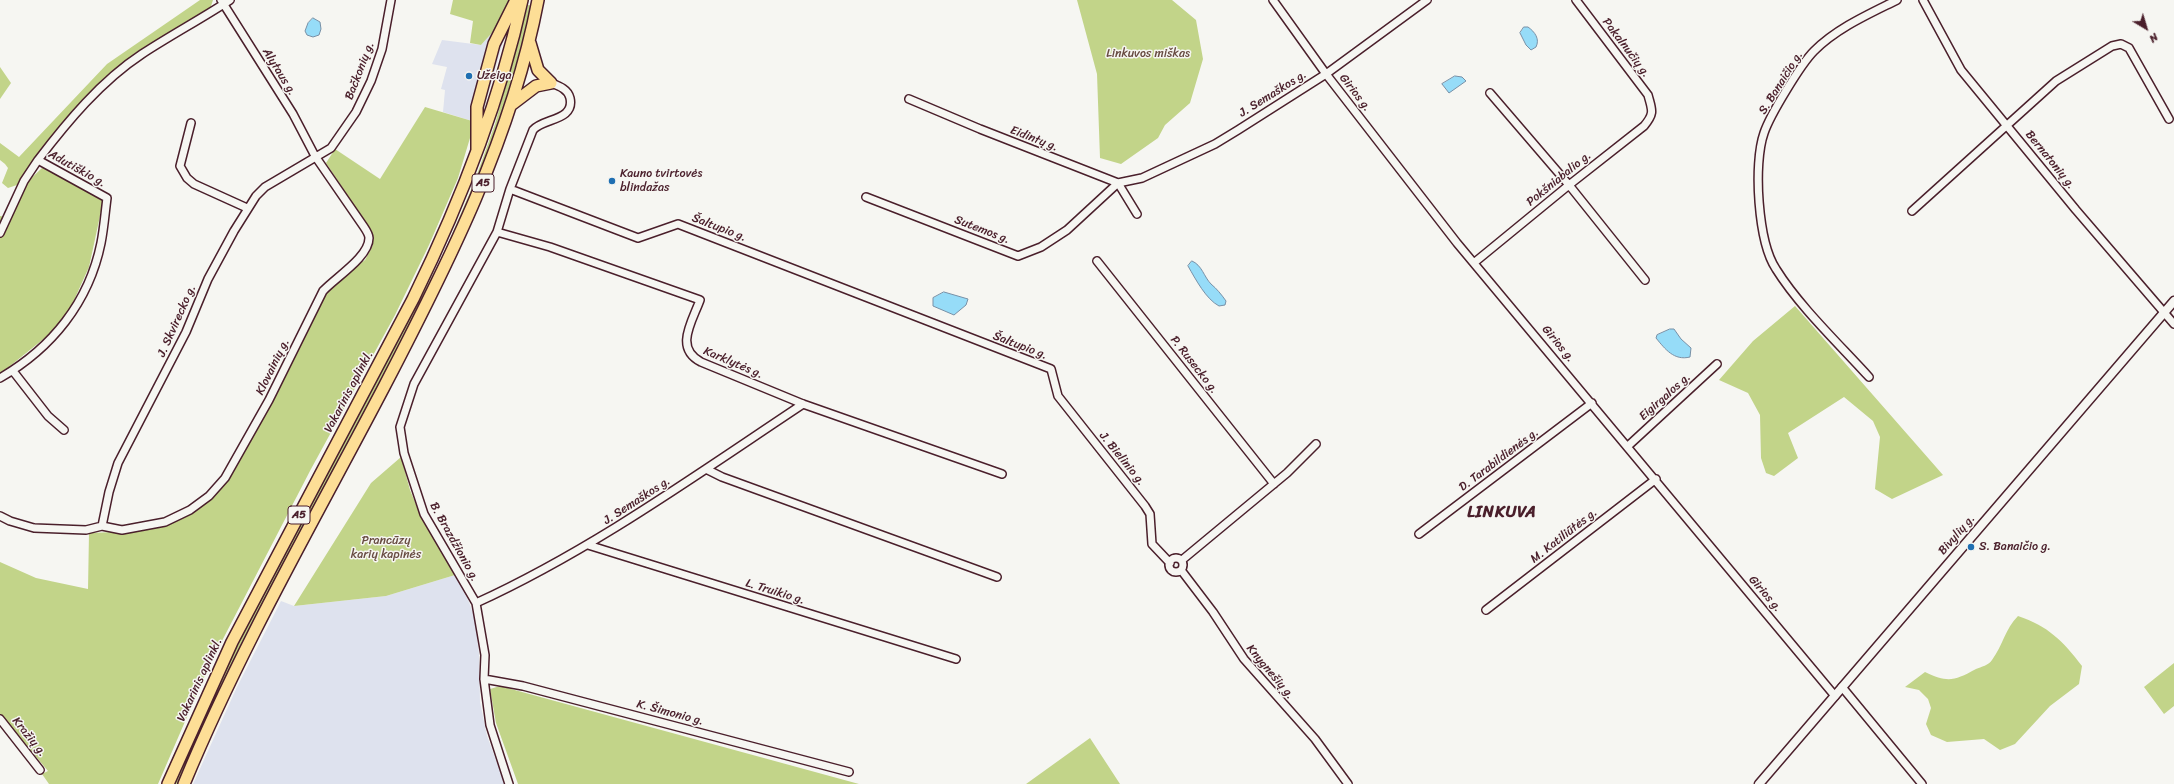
<!DOCTYPE html>
<meta charset="utf-8">
<style>
body{margin:0}
#map{position:relative;width:2174px;height:784px;overflow:hidden;background:#f6f6f2;font-family:Sriracha,sans-serif}
canvas{display:block}
.north{position:absolute;left:2126px;top:8px;width:40px;height:40px;-webkit-text-stroke:3px #f6f6f2;paint-order:stroke;rotate:142deg;font-size:11px;font-weight:700;line-height:16px;text-align:center;color:#4a1f2b}
.north::after{content:'';display:block;margin:auto;width:14px;height:18px;background:#4a1f2b;clip-path:polygon(50% 0,100% 100%,50% 72%,0 100%)}
</style>
<div id="map">
<canvas width="2174" height="784"></canvas>
<div class="north">N</div>
</div>
<script>
const context = document.querySelector('canvas').getContext('2d');
context.lineJoin = 'round';
function fill(path, color) { context.fillStyle = color; context.fill(path, 'evenodd'); }
function trace(path, color, width, dash) { context.strokeStyle = color; context.lineWidth = width; context.lineCap = dash ? 'butt' : 'round'; context.setLineDash(dash || []); context.stroke(path); }
function drawText(font, color, halo, rows, align = 'center') {
  context.font = font + ' Sriracha,sans-serif'; context.lineWidth = 3; context.setLineDash([]); context.textBaseline = 'middle'; context.strokeStyle = halo; context.fillStyle = color; for (const [text, x, y, turn = 0] of rows) {
    context.save(); context.translate(x, y); context.rotate((+turn || 0) * Math.PI / 180); context.textAlign = isNaN(turn) ? turn : align; if (halo) context.strokeText(text, 0, 0); context.fillText(text, 0, 0); context.restore();
  }
}
fill(new Path2D(`
 M499 25 507 28 482 116 472 121 443 112 445 90 441 89 447 67 432 64 442 40 481 45Z
 M455 575 469 602 475 619 479 654 480 702 487 736 505 784H193L237 687 281 601 294 606 386 596Z`), '#dee2ee');
fill(new Path2D(`
 M200 0H213L210 9 135 53 116 69 52 135 17 185 8 188 2 183 8 168 5 164 0 160V143L19 157 107 64Z
 M453 0H510L499 25 481 45 470 43 473 21 450 14Z
 M1077 0H1172L1196 20 1203 59 1190 103 1165 125 1158 138 1121 164 1100 158 1097 74Z
 M528 5 533 6 498 126 477 186 446 258 201 731 178 784H174L229 660 443 255 474 183 495 124Z
 M0 67 11 83 0 99Z
 M425 107 472 121 473 128 458 178 429 245 395 315 311 469 209 666 158 784H49L42 774 48 771 0 714V562L36 578 88 589 89 533 142 531 167 524 226 481 242 456 326 294 338 279 365 260 373 245 372 232 326 163 335 149 380 179Z
 M43 167 100 197 103 202 89 267 71 307 56 329 0 374V216L8 217 20 189Z
 M1795 306 1943 475 1892 499 1875 489 1880 437 1873 421 1844 397 1788 433 1798 458 1774 476 1766 473 1761 458 1760 415 1748 393 1719 380 1753 341Z
 M401 457 410 490 422 519 455 575 386 596 294 606 371 483Z
 M2018 616C2048 626 2063 641 2082 666L2079 684 2050 706 2015 744 2000 750 1984 739 1947 742 1931 735 1926 724 1931 708 1928 699 1919 690 1905 687 1925 672C1948 683 1954 681 1976 669 1981 667 1989 665 1992 660 2003 645 2005 629 2018 616Z
 M2174 663V706L2164 714 2144 687Z
 M500 686 859 784H518L496 723 490 689Z
 M1090 738 1120 784H1026Z`), '#c2d489');
const water = new Path2D(`
 M313 18 320 22 321 29 319 35 313 37 307 35 305 31 308 23Z
 M1524 27H1528C1535 32 1540 39 1536 47L1531 50 1526 45 1520 33Z
 M1455 76 1462 77 1466 81 1449 93 1442 84Z
 M1192 261C1202 265 1204 277 1211 284 1217 289 1221 294 1226 301L1225 305 1219 306C1206 299 1196 280 1188 266Z
 M944 292 968 299 966 305 954 315 933 306V298Z
 M1670 329H1674L1681 339 1691 348 1690 357C1674 361 1665 349 1656 338L1657 335Z`);
fill(water, '#96dcf8');
trace(water, '#7890a6', 1);
const minor = new Path2D(`
 M1273 0 1326 74 1457 243 1835 696
 M1923 0 1961 70 2076 210 2174 324
 M551 83C559 86 568 89 570 98 575 121 543 118 533 130L510 189 638 238 678 224 1051 369 1058 396 1145 506 1150 514 1152 544 1170 563
 M1490 93 1569 185 1645 280
 M909 99 980 129 1118 183 1137 214
 M191 123 180 166 187 178 194 184 247 208
 M866 197 1018 256 1041 247 1067 230 1118 183 1142 178 1215 144 1238 130 1326 74 1427 0
 M1912 211 2056 81 2112 46 2121 44 2129 48 2169 119
 M497 232 550 247 700 300C692 322 674 348 701 362L803 404 1002 474
 M0 233 24 181 38 160
 M1097 261 1274 484
 M1475 262 1569 185 1644 126C1655 113 1652 110 1648 95L1576 0
 M13 371 48 416 64 430
 M1869 377C1839 344 1799 306 1776 269 1758 242 1753 164 1764 133 1770 115 1801 64 1814 51 1837 28 1869 14 1897 0
 M0 378C52 348 89 302 101 243 104 228 105 213 107 198L38 160C67 122 101 81 142 54 171 35 201 19 230 0
 M1628 446 1717 364
 M706 469 722 477 997 577
 M0 516 10 521 34 528 86 530 102 526 122 530 165 522 190 510 209 496 225 478 269 400 323 291C336 277 369 257 369 238 369 235 366 230 364 227L315 156 293 114 221 0
 M102 526 109 492 118 463 186 332 208 279 234 231 256 196 265 187 331 148 356 112 371 81 382 49 391 0
 M1419 534 1592 403
 M588 545 956 659
 M1169 565a7 7 0 1 1 14 0a7 7 0 1 1-14 0Z
 M1182 560 1287 473 1316 444
 M1181 570 1213 612 1244 659 1315 739 1348 784
 M476 603C592 550 696 475 803 404
 M1486 610 1656 479
 M484 679 523 686 849 772
 M1842 687 1922 784
 M0 719 40 770
 M509 784 490 725 484 679 485 655 476 603 424 514 404 453 400 427 414 384 497 232 510 189`);
const tertiary = new Path2D(`
 M1759 784 2174 301`);
const trunk = new Path2D(`
 M530 43 538 70 551 83
 M511 105 536 86 551 83
 M477 150V107L494 44 516 0
 M168 784 232 642 413 299C460 203 499 105 522 0
 M184 784C241 646 316 517 385 385 449 262 512 137 538 0`);
trace(minor, '#4a1f2b', 10);
trace(tertiary, '#4a1f2b', 11);
trace(trunk, '#4a1f2b', 14);
trace(minor, '#f6f6f2', 7);
trace(tertiary, '#f6f6f2', 8);
trace(trunk, '#fdde96', 11);
for (const [x, y, r, color] of [
 [469,76,4,"#1f6fb2"],
 [612,181,4,"#1f6fb2"],
 [1971,547,4,"#1f6fb2"]
]) { const dot = new Path2D(); dot.arc(x, y, r, 0, 2 * Math.PI); context.fillStyle = color; context.fill(dot); trace(dot, '#f6f6f2', 1.5); }
for (const [x, y, w] of [
 [483,183,22],
 [299,515,22]
]) { const box = new Path2D(); box.roundRect(x - w / 2, y - 9, w, 18, 3); context.fillStyle = '#f6f6f2'; context.fill(box); trace(box, '#4a1f2b', 1); }
drawText('bold 11px', '#4a1f2b', null, [
 ["A5",483,183],
 ["A5",299,515]
]);
drawText('12px', '#4a1f2b', '#f6f6f2', [
 ["Pakalnučių g.",1626,48,53],
 ["Bačkonių g.",360,71,-69],
 ["Alytaus g.",279,72,58],
 ["S. Banaičio g.",1781,83,-58],
 ["Girios g.",1355,93,52],
 ["J. Semaškos g.",1273,94,-32],
 ["Eidintų g.",1034,139,21],
 ["Bernatonių g.",2050,160,51],
 ["Adutiškio g.",77,169,29],
 ["Pokšniabalio g.",1559,179,-39],
 ["Šaltupio g.",719,228,21],
 ["Sutemos g.",982,230,21],
 ["J. Skvirecko g.",177,321,-66],
 ["Girios g.",1558,344,50],
 ["Šaltupio g.",1020,346,21],
 ["Karklytės g.",733,363,23],
 ["P. Rusecko g.",1194,365,52],
 ["Klovainių g.",273,367,-64],
 ["Vakarinis aplinkl.",349,392,-62],
 ["Eigirgalos g.",1665,397,-42],
 ["J. Bielinio g.",1122,459,51],
 ["D. Tarabildienės g.",1499,460,-37],
 ["J. Semaškos g.",637,501,-33],
 ["Bivylių g.",1957,535,-49],
 ["M. Katiliūtės g.",1564,536,-38],
 ["B. Brazdžionio g.",454,542,61],
 ["L. Truikio g.",775,592,17],
 ["Girios g.",1765,594,49],
 ["Knygnešių g.",1270,672,50],
 ["Vakarinis aplinkl.",200,680,-65],
 ["K. Šimonio g.",670,713,15],
 ["Kražių g.",29,737,51]
]);
drawText('12px', '#684c42', '#f6f6f2', [
 ["Linkuvos miškas",1148,54],
 ["Prancūzų",386,541],
 ["karių kapinės",386,555]
]);
drawText('12px', '#4a1f2b', '#f6f6f2', [
 ["Užeiga",477,76],
 ["Kauno tvirtovės",620,174],
 ["blindažas",620,188],
 ["S. Banaičio g.",1979,547]
], 'left');
context.letterSpacing = '1px';
drawText('bold 16px', '#4a1f2b', '#f6f6f2', [
 ["LINKUVA",1502,513]
]);
context.letterSpacing = '0px';
</script>
